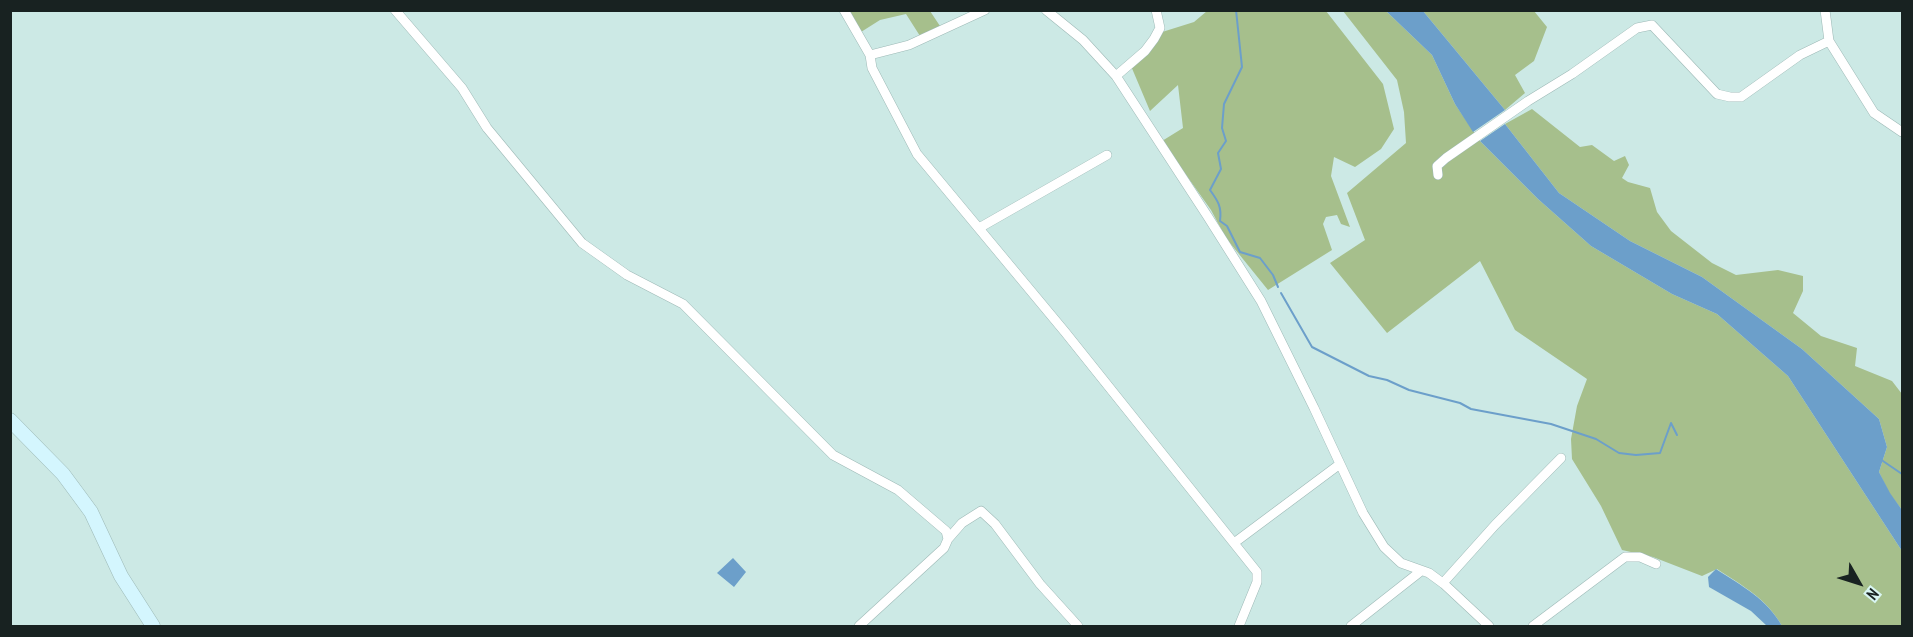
<!DOCTYPE html>
<style>
body{margin:0}
#map{position:relative;width:1913px;height:637px;overflow:hidden;background:#cce9e5;font-family:"PT Sans Narrow",sans-serif}
canvas{display:block}
.frame{position:absolute;inset:0;border:12px solid #182221;pointer-events:none}
.north{position:absolute;left:1829px;top:553px;width:60px;height:60px;-webkit-text-stroke:4px #d9f6f2;paint-order:stroke;rotate:129deg;font-size:16px;font-weight:700;line-height:24px;text-align:center;color:#182221}
.north::after{content:'';display:block;margin:auto;width:21px;height:27px;background:#182221;clip-path:polygon(50% 0,100% 100%,50% 72%,0 100%)}
</style>
<div id="map">
<canvas width="1913" height="637"></canvas>
<div class="frame"></div>
<div class="north">N</div>
</div>
<script>
const context = document.querySelector('canvas').getContext('2d');
context.lineJoin = 'round';
function fill(path, color) { context.fillStyle = color; context.fill(path, 'evenodd'); }
function trace(path, color, width, dash) { context.strokeStyle = color; context.lineWidth = width; context.lineCap = dash ? 'butt' : 'round'; context.setLineDash(dash || []); context.stroke(path); }
fill(new Path2D(`
 M850 11H930L940 26 920 36 906 14 880 20 861 32Z
 M1207 11H1326L1383 84 1394 129 1381 149 1355 167 1334 157 1331 176 1350 227 1341 224 1337 215 1326 217 1323 224 1332 250 1268 290 1226 238 1211 210 1162 141 1183 128 1178 85 1150 111 1131 66 1159 33 1194 22Z
 M1343 11H1386L1432 55 1455 104 1480 141 1538 199 1591 246 1672 294 1717 314 1788 376 1902 551V626H1782C1767 599 1743 586 1717 569L1702 576 1653 557 1622 550 1601 506 1572 459 1571 439 1577 406 1587 379 1515 330 1480 261 1387 333 1330 263 1365 240 1347 193 1406 143 1404 112 1397 80Z
 M1423 11H1534L1547 27 1534 61 1515 75 1525 93 1505 110Z
 M1532 109 1580 147 1592 145 1614 161 1625 156 1629 165 1622 178 1628 182 1650 188 1657 212 1671 231 1712 263 1736 275 1778 270 1803 276V291L1793 313 1821 336 1857 348 1855 366 1892 381 1902 394V510L1889 493 1879 472 1887 447 1879 419 1802 349 1702 277 1630 241 1559 193 1505 124Z`), '#a6bf8c');
fill(new Path2D(`
 M1386 11H1423L1505 110 1473 132 1455 104 1432 55Z
 M1505 124 1559 193 1630 241 1702 277 1802 349 1879 419 1887 447 1879 472 1890 493 1902 510V551L1788 376 1717 314 1672 294 1591 246 1538 199 1480 141Z
 M733 558 746 572 734 587 717 573Z
 M1716 569C1742 586 1767 599 1782 626H1767L1751 611 1709 587 1708 577Z`), '#6c9fca');
trace(new Path2D(`
 M1236 10 1242 67 1224 104 1222 128 1226 141 1218 153 1221 169 1210 190C1218 201 1222 207 1220 221L1227 226 1240 252 1260 258 1273 275 1278 287
 M1281 293 1312 347 1369 376 1387 380 1409 390 1460 403 1471 409 1551 424 1596 439 1619 453 1636 455 1660 453 1671 423 1677 435
 M1880 459 1902 474`), '#6c9fca', 2);
const minor = new Path2D(`
 M395 10 462 88 487 128 582 243 627 275 683 304 833 455 898 490 946 531 948 539 944 548 859 626
 M844 10 870 55 872 68 917 154 1065 332 1257 572V582L1239 626
 M1046 10 1083 40 1116 76 1208 217 1261 301 1314 408 1363 513 1384 547 1401 563 1429 573 1444 584 1489 626
 M1825 10 1829 41 1874 113 1902 132
 M870 55 909 45 985 10
 M1116 76 1145 51 1154 39 1160 28 1156 10
 M1438 175 1437 166 1446 158 1528 101 1572 74 1637 28 1652 25 1717 94 1730 97H1741L1800 55 1829 41
 M979 228 1107 155
 M948 539 962 523 981 511 995 524 1040 584 1078 626
 M1234 543 1340 464
 M1443 583 1495 525 1561 458
 M1351 626 1421 571
 M1533 626 1625 557H1640L1656 564`);
const secondary = new Path2D(`
 M10 420 63 474 80 497 91 512 121 576 153 626`);
trace(minor, '#9db9b6', 10);
trace(secondary, '#9db9b6', 15);
trace(minor, '#fff', 9);
trace(secondary, '#d4f6fe', 14);
</script>
